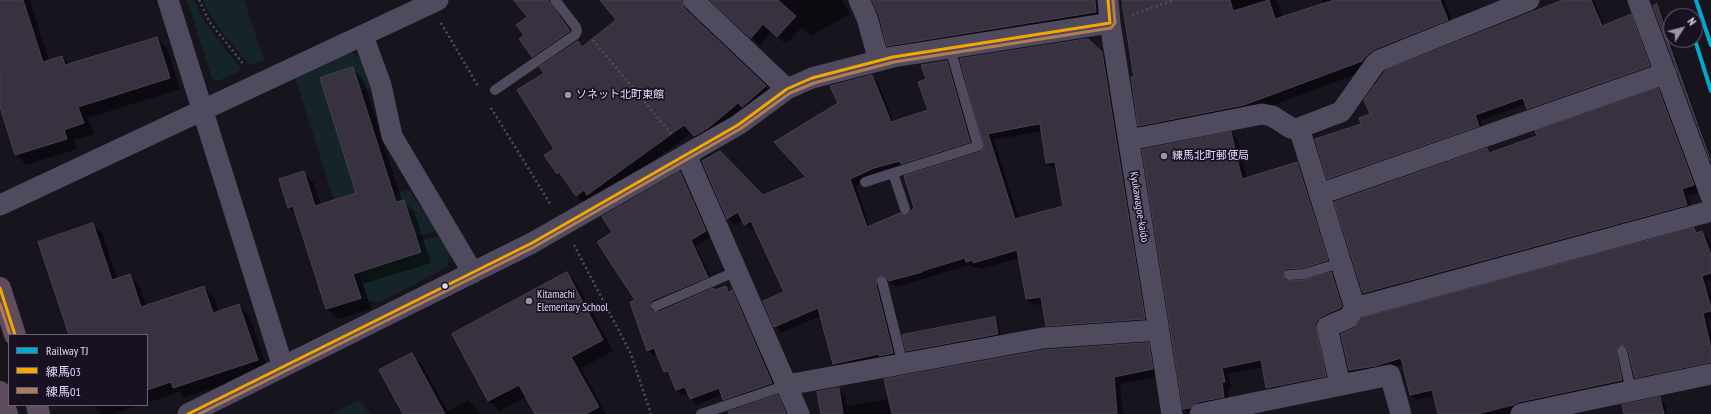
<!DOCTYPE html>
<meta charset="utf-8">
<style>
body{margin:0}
#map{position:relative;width:1711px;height:414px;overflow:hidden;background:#18141e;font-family:"PT Sans Narrow","Noto Sans JP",sans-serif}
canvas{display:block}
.legend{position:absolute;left:8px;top:334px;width:140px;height:72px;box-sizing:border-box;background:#171121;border:1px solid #686077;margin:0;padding:5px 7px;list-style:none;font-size:12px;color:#e2d7f9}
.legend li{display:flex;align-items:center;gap:8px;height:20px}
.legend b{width:20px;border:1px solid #686077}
.north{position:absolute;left:1663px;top:8px;width:40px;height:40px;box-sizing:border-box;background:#171121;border:1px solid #686077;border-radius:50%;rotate:54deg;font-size:11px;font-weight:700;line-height:16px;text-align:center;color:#e2d7f9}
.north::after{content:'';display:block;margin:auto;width:14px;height:18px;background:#9b93ac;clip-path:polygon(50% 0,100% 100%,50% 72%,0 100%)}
</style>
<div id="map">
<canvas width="1711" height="414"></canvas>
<ul class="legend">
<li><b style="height:5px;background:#00a9ce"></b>Railway TJ</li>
<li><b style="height:5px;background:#f7a600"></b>練馬03</li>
<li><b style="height:5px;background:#b07c57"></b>練馬01</li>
</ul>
<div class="north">N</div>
</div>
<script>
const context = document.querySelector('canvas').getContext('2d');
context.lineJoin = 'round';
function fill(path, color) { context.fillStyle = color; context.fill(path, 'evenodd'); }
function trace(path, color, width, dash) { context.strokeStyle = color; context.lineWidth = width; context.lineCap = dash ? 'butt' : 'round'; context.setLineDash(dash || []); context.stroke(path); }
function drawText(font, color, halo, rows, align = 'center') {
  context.font = font + ' "PT Sans Narrow","Noto Sans JP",sans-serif'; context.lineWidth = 3.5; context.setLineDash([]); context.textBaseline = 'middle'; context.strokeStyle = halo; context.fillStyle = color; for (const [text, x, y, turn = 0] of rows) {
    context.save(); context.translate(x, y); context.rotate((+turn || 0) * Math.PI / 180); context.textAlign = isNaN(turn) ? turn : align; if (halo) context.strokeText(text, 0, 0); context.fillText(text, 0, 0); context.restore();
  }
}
fill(new Path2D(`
 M187 0H194L206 24 242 70 218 81 212 79Z
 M203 0H244L264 60 250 65C233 45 213 25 203 0Z
 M350 52 364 59 375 105 370 88 360 91 353 67 320 78 375 251 352 258 295 77Z
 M409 190 437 231 408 240 409 215 404 200 396 202 393 194Z
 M440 236 450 253 447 267 379 303 367 300 359 272 423 252 419 241Z
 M358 400 371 414H332Z`), '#152428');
fill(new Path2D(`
 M0 0H30L49 61 62 57 70 65 156 38 167 48 180 89 88 118 94 134 74 140 77 149 26 165 16 154 0 104Z
 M515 0H557L551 3 577 39 541 64 532 56 526 36 528 18Z
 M601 0H693L689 6 690 13 692 17 774 95 703 144 692 133 596 203 585 204 577 195 567 181 558 173 545 74 577 42 583 48 617 20Z
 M711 0H842L850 14 811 36 802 27 786 44 772 32 760 46Z
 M873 0H1107L1104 19 896 53 888 46 879 14Z
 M1120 0H1160L1129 15 1122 8Z
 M1189 0H1277L1283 18 1324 4 1322 0H1444L1455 28 1370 69 1252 113 1147 133 1139 125 1136 82Z
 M1562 0H1594L1604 26 1630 16 1636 21 1655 72 1534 114 1528 108 1526 104 1480 121 1484 131 1334 184 1328 178 1362 125 1371 115 1562 1Z
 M1657 5 1660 8 1670 37 1669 38 1711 159 1654 6Z
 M1102 52 1108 59 1151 325 1054 332 1047 325 1043 304 1034 305 1027 299 1019 258 981 269 978 267 974 268 970 265 896 287 890 281 884 282 899 360 840 370 834 364 821 316 781 333 775 326 786 292 756 228 751 230 743 220 734 225 728 218 703 161 763 197 808 177 840 103 872 76 878 82 894 123 929 111 927 80 947 62 953 68 976 148 880 174 856 186 870 227 908 216 984 151 985 144 961 59ZM1042 131 1047 163 1054 169H1057L1064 206 1019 219 994 140Z
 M352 68 363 79 402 201 414 211 431 263 363 284 371 309 338 319 327 309 298 216 289 207 303 172 314 183 321 205 358 193ZM366 296V298L332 308V306Z
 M1658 90 1664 96 1700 192 1688 196 1693 212 1371 299 1364 293 1336 202 1487 149 1491 153Z
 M1231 133 1238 140 1247 179 1297 163 1303 169 1333 267 1292 276 1289 282 1305 281 1331 274 1338 280 1348 313 1329 322 1332 382 1274 394 1267 388 1263 367 1228 374 1231 388 1228 389 1230 403 1197 414H1188L1184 408Z
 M680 174 686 179 711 237 696 246 713 282 659 306 655 311V313L725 287 738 297 777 389 730 405 724 399 723 394 697 405 691 399 688 393 682 395 676 390 672 378 665 371 658 354 654 356 648 350 636 301 613 232Z
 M93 224 103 234 117 279 129 275 139 285 146 306 204 287 214 297 219 312 239 305 249 315 268 370 184 398 179 392 147 403V335H70Z
 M1694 229 1698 233 1702 232 1708 238 1711 248V280L1707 282 1711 296V318L1708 319 1711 333V368L1641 383 1636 377 1629 350H1626L1627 386 1516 414H1439L1435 396 1416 400 1411 395 1404 364 1381 371 1356 376 1350 370 1342 335Z
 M567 273 577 284 613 351 581 368 606 414H536L527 397 500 411 489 401 453 335Z
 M995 318 998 321 1001 337 910 354 907 350Z
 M1148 344 1155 351 1159 376 1120 384 1123 414H822L838 389 845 396 847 406 889 399Z
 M411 354 422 365 448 411 468 400 481 414H404Z
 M777 396 785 404 789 414H730Z
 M1660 398 1665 404 1667 414H1625Z
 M93 405H140L113 414H101Z`), '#0007');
const building = new Path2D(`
 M0 0H23L43 62 62 56 65 65 157 37 170 78 78 107 84 123 64 130 67 139 15 155 0 107Z
 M514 0H548L570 31 532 57 519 39 524 35 516 25 527 17Z
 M600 0H681L685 9 766 86 742 107 738 103 708 128 694 136 684 125 587 195 584 190 576 196 559 172 557 174 544 155 554 149 517 90 544 73 539 67 578 41 582 47 616 20Z
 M710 0H778L796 16 777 37 763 24 751 38Z
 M872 0H1095L1096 12 887 46 879 15Z
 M1122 0H1230L1233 11 1269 0 1275 19 1334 0H1440L1448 20 1375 49 1367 55 1362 61 1244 105 1138 126 1131 76 1134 79Z
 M1563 0H1591L1602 26 1631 14 1650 66 1527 109 1523 98 1475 115 1479 126 1327 179 1315 139 1361 124 1359 118 1370 114 1364 100 1386 70Z
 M1657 4 1667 34 1666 35 1711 162 1653 6Z
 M1088 39 1102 52 1145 319 1046 326 1041 297 1026 299 1017 250 973 263V260L966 262 965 258 922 271V272L889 281 884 275 878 276 876 285 893 353 879 356V354L833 364 818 308 774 327 763 301 784 292 751 221 744 225 738 212 727 219 702 161 720 151 763 195 806 177 774 142 838 103 830 86 872 75 891 122 928 110 918 82 926 79 921 65 947 61 970 142 901 164 900 161 874 168 850 179 867 227 900 213 907 215 914 208 904 176 980 152 984 148 960 59ZM1040 124 1046 163 1055 162 1063 206 1015 219 988 134Z
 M353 67 396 202 404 200 421 252 353 274 361 298 326 309 293 206 288 208 279 179 304 171 315 206 356 193 320 78Z
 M1658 88 1694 185 1682 189 1687 205 1363 293 1334 202 1487 148 1489 153 1537 136 1535 131Z
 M1231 132 1242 179 1297 162 1328 260 1303 268 1286 269 1283 276 1286 281 1304 280 1331 272 1342 306 1340 308 1322 316 1318 320 1315 324 1326 376 1266 388 1261 360 1222 368 1225 382H1222L1224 397 1198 402 1190 408 1183 409 1142 150Z
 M680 172 706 231 691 240 708 277 653 300 651 302 650 308 652 311 659 312 713 288 714 290 726 286 728 292 732 290 772 383 723 400 719 388 690 399 685 387 676 390 668 371 664 372 654 348 647 351 630 302 635 300 597 242 612 232 602 217Z
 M93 223 112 280 130 274 141 307 204 286 213 313 239 304 258 360 173 388 171 382 147 390V335H69L38 242Z
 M1694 228 1696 233 1702 231 1711 255V273L1702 276 1711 308V311L1703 313 1711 349V362L1635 378 1628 349 1626 346 1621 345 1617 347 1616 352 1622 380 1519 402 1513 405 1477 414H1438L1432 390 1410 395 1401 358 1375 366 1349 370 1341 334 1353 329 1362 318Z
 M567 272 603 340 571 357 599 407 586 414H535L519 385 488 401 452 334Z
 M995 317 998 334 906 351 902 335Z
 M1149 343 1153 369 1114 377 1117 414H892L884 379 1044 350Z
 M412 353 445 414H403L379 370Z
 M839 388 843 414H821L817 392Z
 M778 395 786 414H729L728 412Z
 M1660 397 1664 414H1624L1622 405Z`);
fill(building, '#383240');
trace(building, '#464151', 1);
trace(new Path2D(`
 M199 0 209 21 244 65
 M1132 15 1174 0
 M441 23 478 86
 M593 40 673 136
 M491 108 551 205
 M574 245 630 352 651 414`), '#4b505e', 2.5, [2, 3]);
trace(new Path2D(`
 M495 90 575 35 577 31 576 27 555 0
 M893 173 905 209
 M865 182 978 146 950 48
 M1289 275 1304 274 1340 263
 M882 281 903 365
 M656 306 737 271
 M1622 351 1631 391
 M701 414 787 385`), '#4f4a5d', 10);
trace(new Path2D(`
 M168 0 283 367
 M693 0 787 89
 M859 0 867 18 879 61
 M1108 0 1110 23 1172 414
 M1638 0 1711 196
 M363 36 381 85 392 136 473 273
 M1299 128 1355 308 1711 211
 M1129 140 1262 114 1272 116 1291 128 1295 129 1299 128 1338 113 1341 112 1375 64 1380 60 1529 0
 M686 155 799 414
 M1320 194 1666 73
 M0 205 438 0
 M787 385 1043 338 1158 330
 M1340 385 1327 327 1348 318 1355 308
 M188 414 532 243 738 125 787 89 812 78 893 57 1110 23
 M1200 414 1390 375 1401 414
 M1521 414 1711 374`), '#4f4a5d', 21);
trace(new Path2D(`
 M0 288 15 335
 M0 392 7 414
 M37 405 39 414`), '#5e4d5c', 22);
trace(new Path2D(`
 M0 288 15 335
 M188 414 532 243 738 125 787 89 812 78 893 57 1110 23 1108 0`), '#f7a600', 3);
trace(new Path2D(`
 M0 304 10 335
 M199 414 534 247 740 129 790 93 814 83 894 62 1111 28 1115 23 1113 0`), '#b07c57', 3);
trace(new Path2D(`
 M1696 0 1711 45
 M1695 40 1711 91`), '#00a9ce', 4);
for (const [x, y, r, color] of [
 [568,95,4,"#9b93ac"],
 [1164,156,4,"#9b93ac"],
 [445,286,3.5,"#e2d7f9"],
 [529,301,4,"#9b93ac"]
]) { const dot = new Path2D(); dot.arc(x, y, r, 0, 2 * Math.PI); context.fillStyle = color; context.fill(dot); trace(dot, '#171121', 1.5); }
drawText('11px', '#e2d7f9', '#171121', [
 ["ソネット北町東館",576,95],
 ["練馬北町郵便局",1172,156],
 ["Kitamachi",537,295],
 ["Elementary School",537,308]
], 'left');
drawText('11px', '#e2d7f9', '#171121', [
 ["Kyukawagoe-kaido",1139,207,81]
]);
</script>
